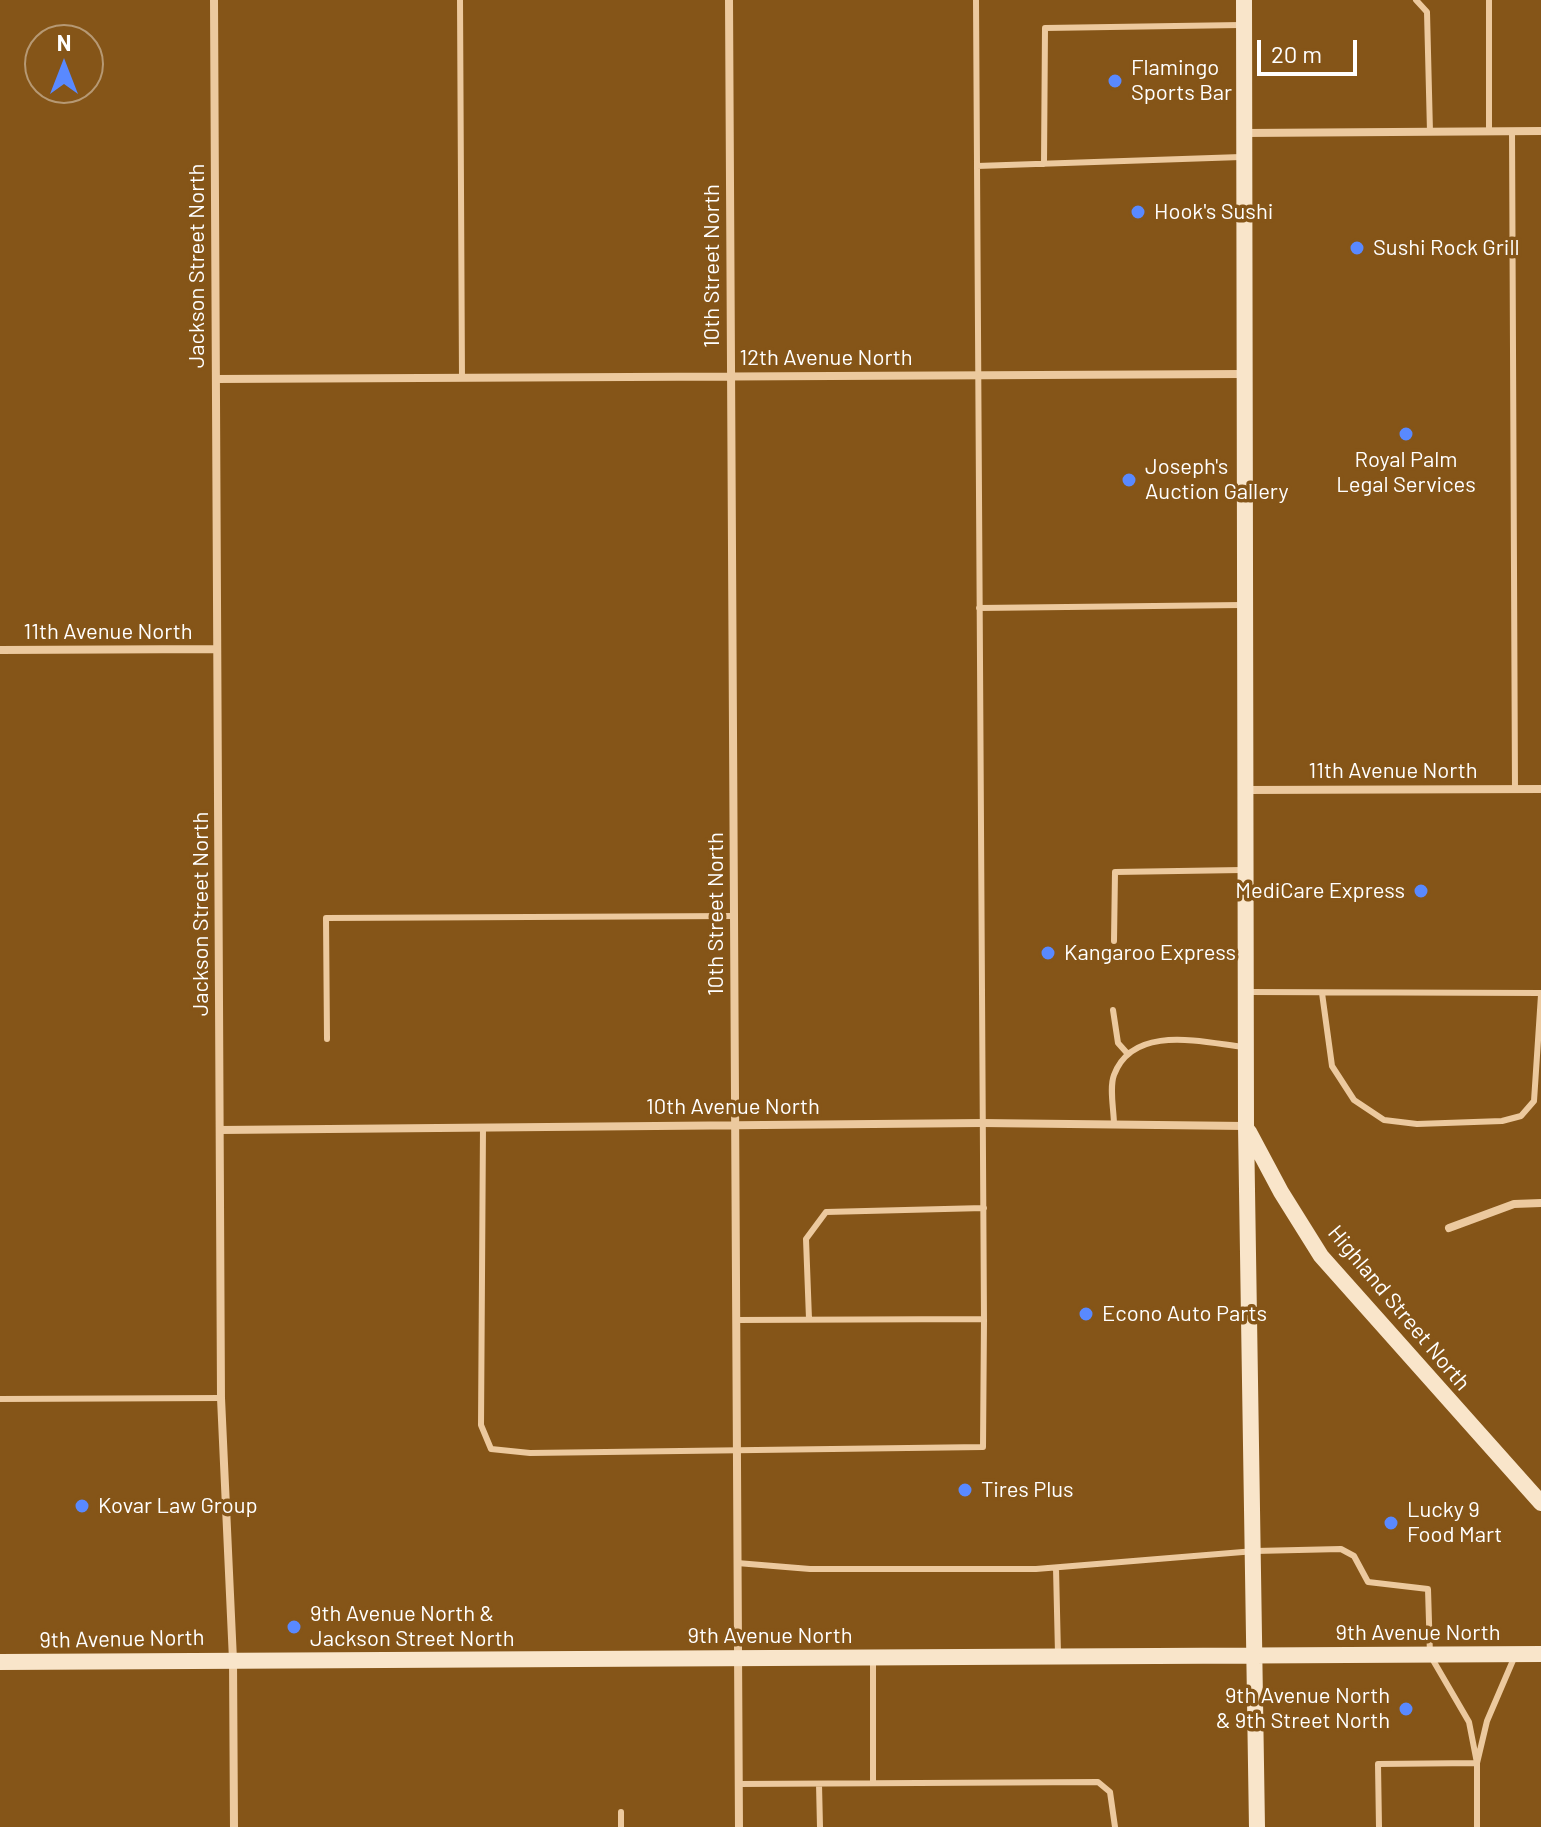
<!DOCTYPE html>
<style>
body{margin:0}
#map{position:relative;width:1541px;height:1827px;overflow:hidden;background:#855518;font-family:Barlow,sans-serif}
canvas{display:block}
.north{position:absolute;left:24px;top:24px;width:80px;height:80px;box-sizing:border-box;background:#855518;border:2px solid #b69974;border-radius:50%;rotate:0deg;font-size:22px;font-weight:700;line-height:32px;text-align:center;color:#fff}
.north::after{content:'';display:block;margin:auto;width:28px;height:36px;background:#5989ff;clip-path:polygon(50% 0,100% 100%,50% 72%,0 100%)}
.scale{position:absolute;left:1257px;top:40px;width:100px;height:36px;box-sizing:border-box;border:4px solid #fff;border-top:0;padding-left:10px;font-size:24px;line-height:28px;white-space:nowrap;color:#fff;-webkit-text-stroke:6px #855518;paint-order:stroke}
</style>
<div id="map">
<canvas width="1541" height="1827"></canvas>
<div class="north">N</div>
<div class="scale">20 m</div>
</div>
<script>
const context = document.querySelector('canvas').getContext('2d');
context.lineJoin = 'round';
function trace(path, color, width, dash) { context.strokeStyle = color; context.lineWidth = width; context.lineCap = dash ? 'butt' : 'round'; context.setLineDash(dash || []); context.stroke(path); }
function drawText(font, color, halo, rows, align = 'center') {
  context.font = font + ' Barlow,sans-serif'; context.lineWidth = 7; context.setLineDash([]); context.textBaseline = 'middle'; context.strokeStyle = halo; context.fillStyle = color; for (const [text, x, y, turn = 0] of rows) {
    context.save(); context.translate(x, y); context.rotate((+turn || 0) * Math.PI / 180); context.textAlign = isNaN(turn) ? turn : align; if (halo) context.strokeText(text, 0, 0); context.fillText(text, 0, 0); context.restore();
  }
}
trace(new Path2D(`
 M460 0 462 378
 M1416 0 1427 12 1430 132
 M1489 0V131
 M1512 131 1515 789
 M1044 164 1045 28 1241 25
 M977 166 1241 157
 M979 608 1242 605
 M1114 941 1115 872 1242 870
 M1249 992 1541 993
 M1322 993 1332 1066 1354 1100 1384 1120 1417 1124 1502 1121 1521 1116 1534 1101 1541 995
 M1113 1010 1118 1043 1127 1053
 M327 1039 326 918 734 916
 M1114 1125C1114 1110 1109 1088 1114 1075 1133 1024 1201 1042 1243 1047
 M483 1127 481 1425 491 1449 530 1453 983 1447 984 1319
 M809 1319 806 1239 826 1212 984 1208
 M736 1320 984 1319 976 0
 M0 1399 221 1398
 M737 1563 810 1569H1036L1255 1551 1341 1549 1354 1556 1368 1582 1428 1589 1430 1655 1469 1722 1477 1763 1487 1721 1514 1658
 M1056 1568 1058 1654
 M873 1783V1658
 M739 1784 1098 1782 1110 1792 1115 1827
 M819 1784 820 1827
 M621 1812V1827
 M1379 1827 1378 1764 1477 1763V1827`), '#ecc99e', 6);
trace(new Path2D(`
 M214 0 221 1398 233 1660 234 1827
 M729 0 739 1827
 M1245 133 1541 131
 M216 379 1244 374
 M0 650 217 649
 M1246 790 1541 789
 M220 1130 982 1123 1245 1126
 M1449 1228 1514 1204 1541 1203`), '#ecc99e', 8);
trace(new Path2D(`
 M1244 0 1246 1126 1257 1827
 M1249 1132 1281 1192 1321 1256 1541 1503
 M0 1662 1541 1654`), '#f9e5ca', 16);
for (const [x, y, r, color] of [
 [1115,81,8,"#5989ff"],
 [1138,212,8,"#5989ff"],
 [1357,248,8,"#5989ff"],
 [1406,434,8,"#5989ff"],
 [1129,480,8,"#5989ff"],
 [1421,891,8,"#5989ff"],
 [1048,953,8,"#5989ff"],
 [1086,1314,8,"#5989ff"],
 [965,1490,8,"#5989ff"],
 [82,1506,8,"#5989ff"],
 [1391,1523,8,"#5989ff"],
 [294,1627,8,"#5989ff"],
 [1406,1709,8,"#5989ff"]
]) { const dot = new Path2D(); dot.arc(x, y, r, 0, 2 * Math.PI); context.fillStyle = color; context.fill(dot); trace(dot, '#855518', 3); }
drawText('22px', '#fff', '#855518', [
 ["Flamingo",1131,68],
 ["Sports Bar",1131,93],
 ["Hook's Sushi",1154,212],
 ["Sushi Rock Grill",1373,248],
 ["Royal Palm",1406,460,"center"],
 ["Legal Services",1406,485,"center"],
 ["Joseph's",1145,467],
 ["Auction Gallery",1145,492],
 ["MediCare Express",1405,891,"right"],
 ["Kangaroo Express",1064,953],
 ["Econo Auto Parts",1102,1314],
 ["Tires Plus",981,1490],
 ["Kovar Law Group",98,1506],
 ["Lucky 9",1407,1510],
 ["Food Mart",1407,1535],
 ["9th Avenue North &",310,1614],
 ["Jackson Street North",310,1639],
 ["9th Avenue North",1390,1696,"right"],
 ["& 9th Street North",1390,1721,"right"]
], 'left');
drawText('22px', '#fff', '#855518', [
 ["Jackson Street North",197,266,-90],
 ["10th Street North",712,266,-90],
 ["12th Avenue North",826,358],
 ["11th Avenue North",108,632],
 ["11th Avenue North",1393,771],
 ["Jackson Street North",201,914,-90],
 ["10th Street North",716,914,-90],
 ["10th Avenue North",733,1107],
 ["Highland Street North",1399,1308,50],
 ["9th Avenue North",1418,1633],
 ["9th Avenue North",770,1636],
 ["9th Avenue North",122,1639,-1]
]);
</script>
